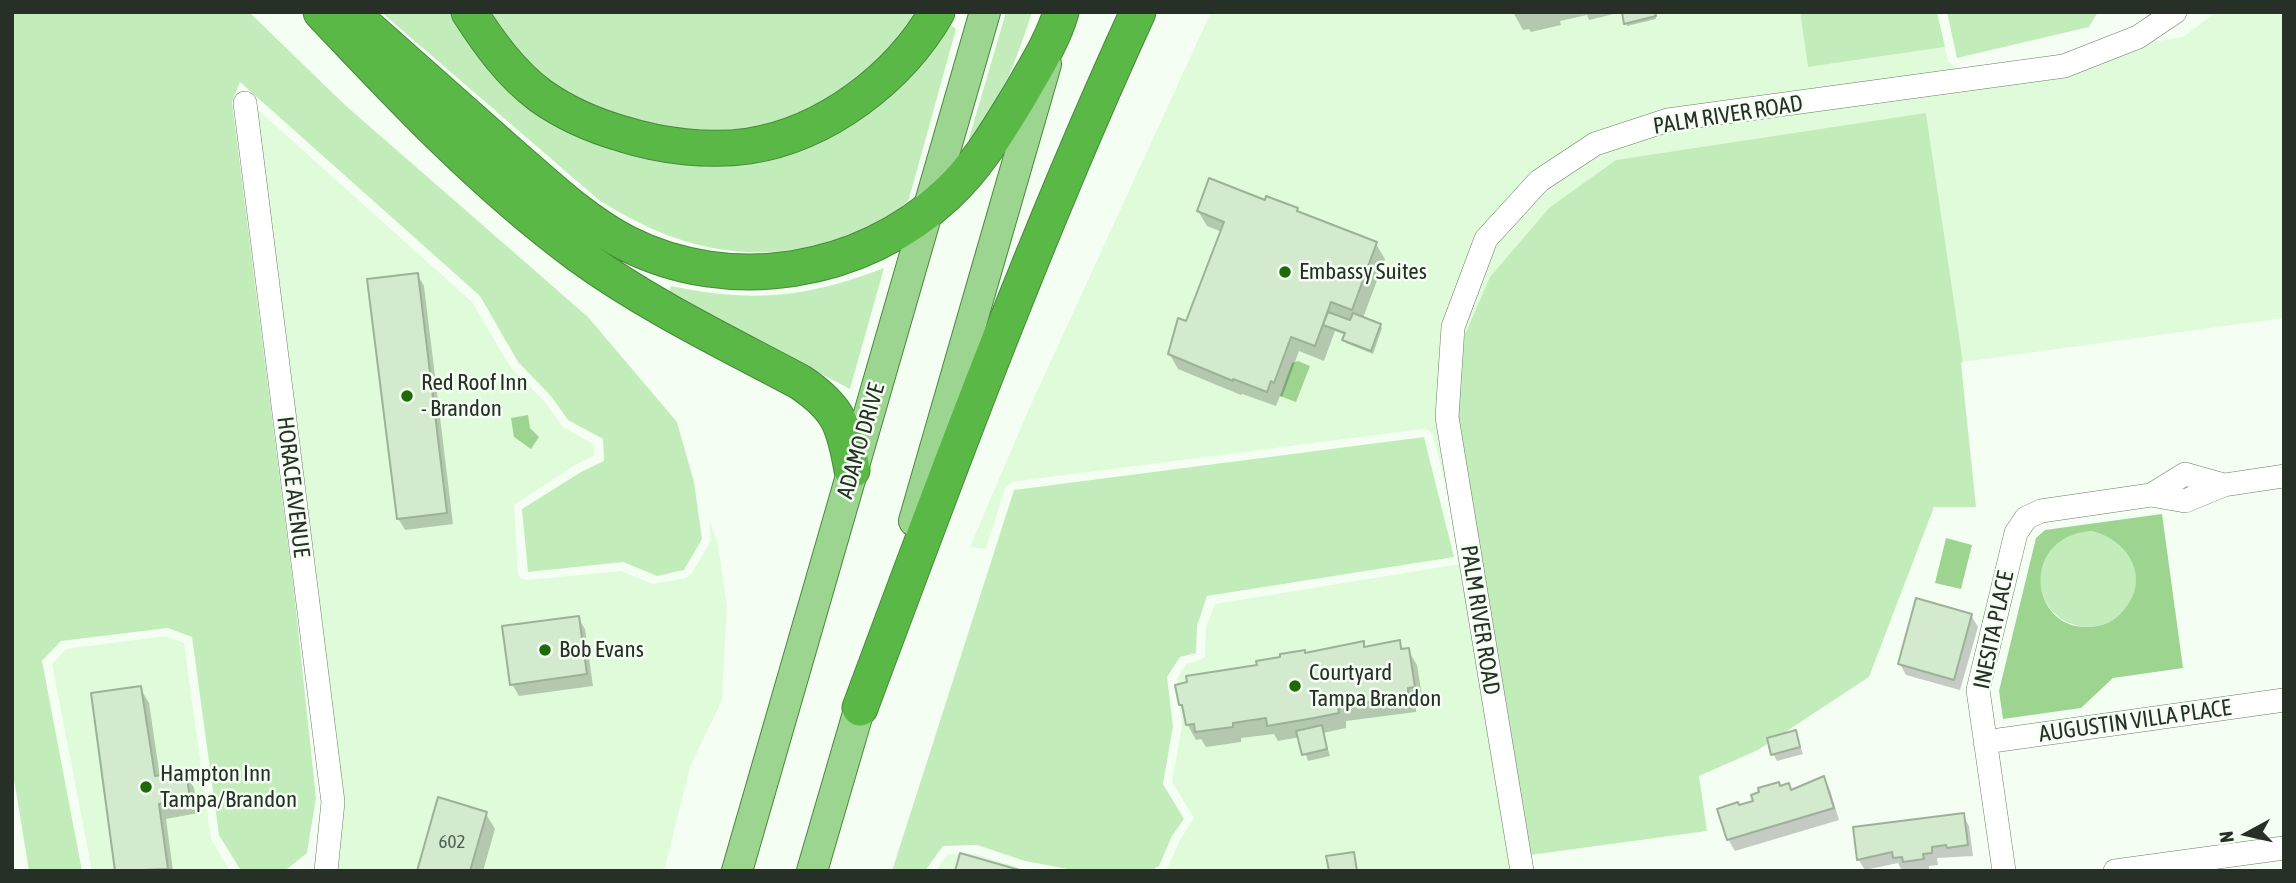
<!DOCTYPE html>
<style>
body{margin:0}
#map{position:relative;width:2296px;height:883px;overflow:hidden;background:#f5fef3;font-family:"Asap Condensed",sans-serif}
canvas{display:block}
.frame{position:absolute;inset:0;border:14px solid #273026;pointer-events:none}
.north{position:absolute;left:2212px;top:799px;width:70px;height:70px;-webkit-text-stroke:5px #f5fef3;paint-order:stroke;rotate:262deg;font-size:19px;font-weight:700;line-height:28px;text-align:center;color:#273026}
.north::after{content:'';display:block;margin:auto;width:24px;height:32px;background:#273026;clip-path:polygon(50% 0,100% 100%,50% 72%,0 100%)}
</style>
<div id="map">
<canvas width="2296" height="883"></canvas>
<div class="frame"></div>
<div class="north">N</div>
</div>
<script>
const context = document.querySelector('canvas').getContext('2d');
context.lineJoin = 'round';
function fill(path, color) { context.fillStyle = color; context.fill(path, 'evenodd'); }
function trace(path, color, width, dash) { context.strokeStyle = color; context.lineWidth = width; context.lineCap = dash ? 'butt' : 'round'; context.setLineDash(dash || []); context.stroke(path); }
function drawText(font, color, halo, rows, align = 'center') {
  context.font = font + ' "Asap Condensed",sans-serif'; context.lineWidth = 5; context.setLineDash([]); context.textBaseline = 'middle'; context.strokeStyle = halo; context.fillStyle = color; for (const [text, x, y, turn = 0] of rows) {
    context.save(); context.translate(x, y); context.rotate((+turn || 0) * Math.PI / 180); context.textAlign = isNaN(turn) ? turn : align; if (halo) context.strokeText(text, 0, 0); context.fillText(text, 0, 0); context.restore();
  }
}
fill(new Path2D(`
 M1211 12H1800L1808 67 1945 47 1948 62 1955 66V72L1665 111 1477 232 1436 416 1449 499 1433 435 1428 430 1423 429 1011 482 1005 488 986 549 970 547 1028 411Z
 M2216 12H2284V318L1963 362 1926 113 1463 339 1464 328 1495 243 1547 188 1600 153 1671 129 2010 85 2066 76 2146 43 2183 37Z
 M257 109 472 302 511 368 544 401 563 427 594 444V456L575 465 514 505 518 573 520 578 528 580 621 571 653 584 686 578 692 573 711 540 709 519 718 545 727 606 722 700 690 767 664 871H337L344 801Z
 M1460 564 1510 871H1166L1180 840 1194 818 1172 782 1182 727 1177 679 1186 664 1201 660 1205 656 1206 627 1215 604Z
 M166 636 184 643 211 839 230 871H92L52 664 66 649Z
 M948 854H975L1029 871H936Z`), '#e0fbda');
fill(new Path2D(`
 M12 12H249L345 105 588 317 677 422 694 482 702 539 684 570 657 576 623 562 528 572 522 509 581 472 604 461 603 439 568 420 551 396 518 362 480 296 240 82 232 102 294 591 316 798 307 853 287 869H240L219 835 192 637 168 628 61 641 42 661 82 871H29L12 767Z
 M381 12H455L544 109 755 152 943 19 956 29 909 199C897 215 874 225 855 232 764 270 680 252 599 200Z
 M477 12H928L882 69 785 125 673 138 546 87Z
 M1006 12H1032C1020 50 997 115 968 142Z
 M1800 12H1937L1945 47 1808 67Z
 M1947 12H2098L2089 27 1957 58Z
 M1926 113 1963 362 1961 363 1976 507H1934L1869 677 1758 750 1699 776 1707 831 1530 855 1458 416 1463 339 1490 277 1549 208 1616 160Z
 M884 268 850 389 669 295V292L671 286C753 303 806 298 884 268Z
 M1424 437 1454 557 1207 596 1197 626 1196 653 1180 657 1167 677 1173 726 1163 784 1184 819 1172 836 1159 866 1150 871H1078L1025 861 977 845 943 846 925 871H892L1014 490Z
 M2040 579a48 48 0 1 1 96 0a48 48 0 1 1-96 0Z`), '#c3ecbb');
fill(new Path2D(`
 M1298 361 1310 366 1296 402 1280 396 1292 363Z
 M528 415 530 428 539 437 531 449 514 437 511 418Z
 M2162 514 2183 668 2113 678 2081 708 2003 719 1999 691 2036 538 2045 530ZM2091 531C2129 539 2152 579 2123 611 2115 621 2103 626 2090 627 2030 631 2018 537 2091 531Z
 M1946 538 1972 545 1961 589 1935 583Z`), '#9cd490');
fill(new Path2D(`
 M1513 12H1618V13L1589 20 1587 15 1560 21 1561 25 1531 32 1529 29 1523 30Z
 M1655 12 1656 19 1627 26 1626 23Z
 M1266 202 1297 210 1299 214 1376 244 1385 259 1363 318 1380 325 1382 328 1373 354 1346 343 1344 340 1346 335 1335 331 1324 361 1299 351 1282 397 1280 396 1276 406 1242 394 1241 395 1178 369 1169 353 1187 324 1222 232 1207 226 1198 211Z
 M417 274 424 286 453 524 405 530 398 518Z
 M1971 615 1978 627 1960 690 1906 675 1900 664Z
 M578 618 585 629 593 686 519 696 512 684Z
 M1399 642 1404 650H1408L1417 665 1423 702 1416 703V712L1346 721V728L1323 733 1330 756 1308 761 1300 737 1278 741 1274 734 1241 738V742L1206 747 1201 739 1196 740 1187 724 1186 714 1180 705 1259 667 1363 643 1366 648Z
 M140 688 149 703 160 777 185 773 194 788 198 813 166 819 173 871H117Z
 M1795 732 1803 754 1777 761 1773 754Z
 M1824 778 1830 790 1839 820 1735 851 1728 839 1738 807 1791 791Z
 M486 814 495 829 483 871H419Z
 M1963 815 1969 826 1973 856 1937 858 1938 865 1929 866V870L1926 871 1901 869 1898 863 1865 870 1858 859Z`), '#0003');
const building = new Path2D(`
 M1622 12H1655L1656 16 1624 24Z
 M1209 178 1265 200 1266 196 1298 208 1297 211 1377 242 1352 310 1331 302 1315 346 1291 337 1274 383 1271 381 1267 392 1233 379V381L1168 354 1178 318 1186 321 1224 222 1197 211Z
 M418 273 447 513 397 519 367 279Z
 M1328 312 1350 320 1353 313 1381 324 1371 351 1342 340 1345 333 1323 325Z
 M1916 598 1972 614 1954 680 1898 664Z
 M579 616 587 674 510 685 502 626Z
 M1400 640 1401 649 1409 648 1415 687 1408 688V697L1338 706 1339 713 1314 718 1267 726 1266 718 1233 723V727L1195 732 1194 724 1186 725 1182 705H1179L1175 685 1187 682 1186 676 1257 665 1256 661 1280 657V654L1305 650V653L1364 641V647Z
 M141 686 155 776 186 771 190 798 159 804 168 869 115 871 91 693Z
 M1322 725 1327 749 1302 755 1296 731Z
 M1796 730 1800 747 1771 755 1767 738Z
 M1824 776 1834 808 1727 840 1717 809 1738 802 1739 805 1753 801 1751 795 1759 792 1758 788 1779 782 1780 786 1789 783 1791 790Z
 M438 797 487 812 470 871H417Z
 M1964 813 1968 845 1947 848 1946 845 1932 847V853L1923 854 1924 859 1903 862 1902 857 1893 858 1892 852 1857 860 1853 827Z
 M1354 852 1357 871H1329L1326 856Z
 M960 853 1023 871H955Z`);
fill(building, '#d3eacf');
trace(building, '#9cb197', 2);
const minor = new Path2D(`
 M245 103 333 802 326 871
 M2224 485 2284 476
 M1985 742 2284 700
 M1522 871 1447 417 1453 327 1486 239 1539 181 1595 144 1668 120 2064 66 2138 37 2175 12
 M2004 871 1978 690 2016 533 2026 518 2041 511 2151 495 2185 501 2224 485 2185 474 2151 495
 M2115 871 2284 848`);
const major = new Path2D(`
 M914 521 1046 64
 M737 871 985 12
 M812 871 866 686`);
const highway = new Path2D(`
 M321 12C402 98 484 185 579 255 648 305 725 342 800 382 839 408 844 425 852 470
 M350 12C403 59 456 106 509 153 546 185 582 220 626 243 730 296 862 274 946 195 978 166 999 129 1021 93 1035 68 1053 40 1061 12
 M469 12C489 43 511 74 541 96 565 113 595 126 623 134 661 146 708 152 749 146 826 134 899 78 937 12
 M860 708C947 474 1034 239 1138 12`);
trace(minor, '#697d65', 24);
trace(major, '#48893b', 32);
trace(highway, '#48893b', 37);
trace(minor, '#fff', 23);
trace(major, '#9cd590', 30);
trace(highway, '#5ab946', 35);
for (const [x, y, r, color] of [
 [1285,272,7,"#1f6a08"],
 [407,396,7,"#1f6a08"],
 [545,650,7,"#1f6a08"],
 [1295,686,7,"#1f6a08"],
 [146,787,7,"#1f6a08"]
]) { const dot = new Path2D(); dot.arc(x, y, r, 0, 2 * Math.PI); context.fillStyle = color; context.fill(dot); trace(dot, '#f5fef3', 2.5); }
drawText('19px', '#525e50', null, [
 ["602",452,842]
]);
drawText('23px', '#273026', '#f5fef3', [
 ["PALM RIVER ROAD",1728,115,-9],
 ["ADAMO DRIVE",861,441,-74],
 ["HORACE AVENUE",293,487,83],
 ["PALM RIVER ROAD",1480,620,81],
 ["INESITA PLACE",1994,630,-78],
 ["AUGUSTIN VILLA PLACE",2135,721,-8]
]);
drawText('23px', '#273026', '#f5fef3', [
 ["Embassy Suites",1299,272],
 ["Red Roof Inn",421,383],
 ["- Brandon",421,409],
 ["Bob Evans",559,650],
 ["Courtyard",1309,673],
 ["Tampa Brandon",1309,699],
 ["Hampton Inn",160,774],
 ["Tampa/Brandon",160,800]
], 'left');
</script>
